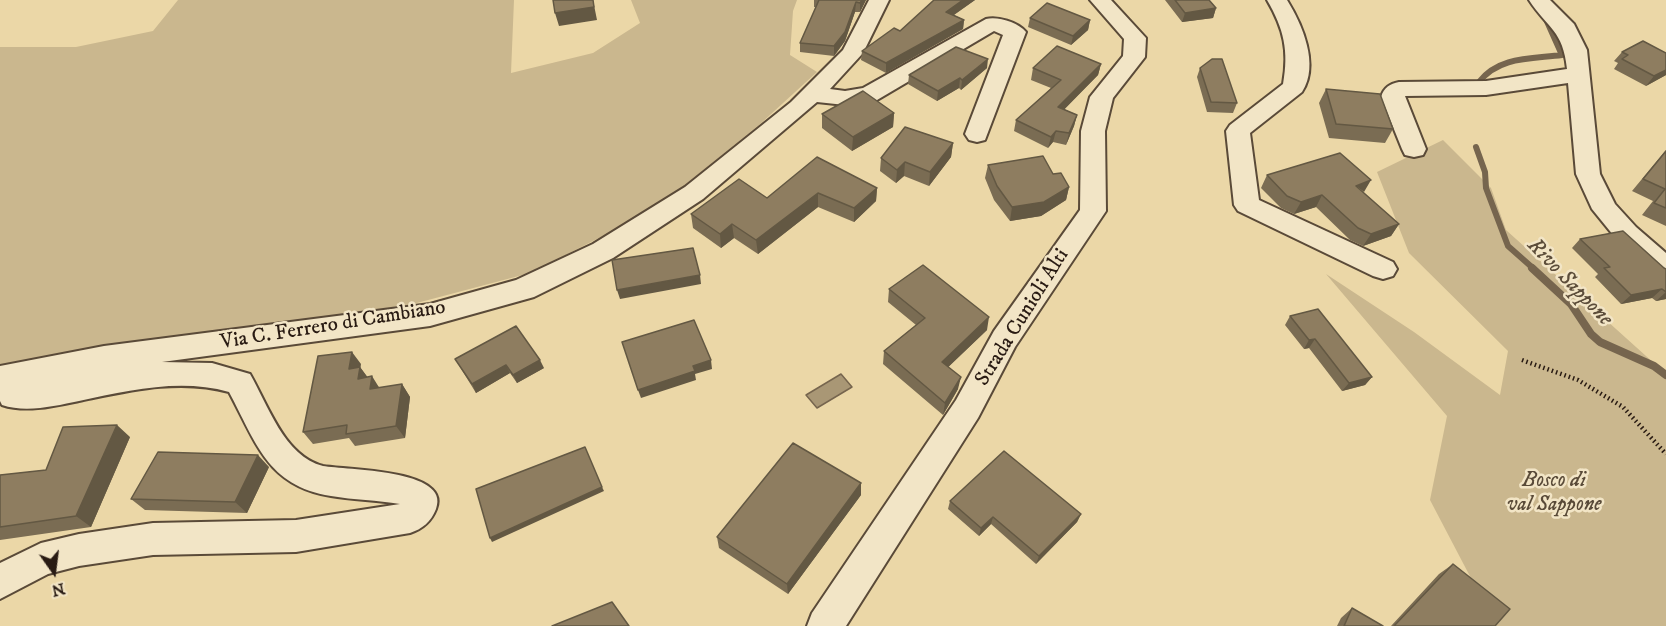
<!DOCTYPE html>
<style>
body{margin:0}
#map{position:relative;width:1666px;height:626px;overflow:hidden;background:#ebd7a7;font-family:"IM FELL DW Pica",serif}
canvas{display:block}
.north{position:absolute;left:24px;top:542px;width:60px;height:60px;-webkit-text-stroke:4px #f2e5c6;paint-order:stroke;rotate:166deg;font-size:16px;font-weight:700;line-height:24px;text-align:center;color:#291b13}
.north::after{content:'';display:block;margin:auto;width:21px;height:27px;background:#291b13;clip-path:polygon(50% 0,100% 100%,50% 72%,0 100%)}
</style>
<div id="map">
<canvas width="1666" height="626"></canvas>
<div class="north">N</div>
</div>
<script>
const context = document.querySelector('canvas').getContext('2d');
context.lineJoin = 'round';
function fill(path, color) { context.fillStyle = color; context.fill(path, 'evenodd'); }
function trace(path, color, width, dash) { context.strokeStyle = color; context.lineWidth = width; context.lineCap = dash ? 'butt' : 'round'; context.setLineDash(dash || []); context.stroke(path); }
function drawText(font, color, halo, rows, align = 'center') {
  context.font = font + ' "IM FELL DW Pica",serif'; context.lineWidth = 5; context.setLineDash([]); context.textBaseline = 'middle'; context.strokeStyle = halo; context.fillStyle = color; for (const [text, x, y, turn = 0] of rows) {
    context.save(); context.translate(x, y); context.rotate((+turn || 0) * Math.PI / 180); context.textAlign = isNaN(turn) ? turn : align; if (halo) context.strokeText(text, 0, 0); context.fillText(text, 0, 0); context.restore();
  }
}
fill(new Path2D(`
 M178 0H514L511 73 593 53 640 23 631 0H797L793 11 790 55 817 72 759 125 654 210 530 273 413 304 21 363 0 374V47H76L153 31Z
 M1443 140 1491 188 1506 230 1666 374V626H1496L1430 500 1447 416 1326 274 1414 332 1500 395 1508 351 1409 253 1377 172Z`), '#cab78e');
const water = new Path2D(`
 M841 374 852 387 817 408 806 395Z`);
fill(water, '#a99775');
trace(water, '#76654e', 1.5);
trace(new Path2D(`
 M1479 82C1499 56 1532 59 1562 55L1545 17
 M1476 147 1485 172 1486 188 1508 246 1534 269`), '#76654e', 6);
trace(new Path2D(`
 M1532 268 1571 304 1591 334 1600 342 1654 366 1666 375`), '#76654e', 8);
const minor = new Path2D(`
 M869 0H889L863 53 830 89 845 91 863 88 986 19C997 16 1018 22 1026 32L985 140 977 142 969 140 965 134 1003 35 994 31 877 100 845 105 817 102 703 199 613 258 534 297 430 326 162 362 212 363 250 374C268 405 284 456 323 466 345 470 452 469 436 509 431 522 422 529 410 533L296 552 153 555 79 566 48 574 0 599V563L41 543 79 534 153 523 296 520 400 504C377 500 354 500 331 496 267 486 256 442 229 392 179 378 128 391 79 401 55 406 26 413 2 405L0 401V366L104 346 430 304 516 280 593 244 685 187 791 102 843 50Z
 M1090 0H1111L1146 38 1145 57 1113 98 1105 131 1106 211 1015 347 978 418 846 626H807L812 613 956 400 994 331 1080 210 1081 131 1090 97 1123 56 1124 39Z
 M1267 0H1287C1302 24 1320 65 1302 92L1250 133 1259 200 1393 262 1397 269 1393 276 1383 279 1373 276 1238 211 1234 205 1226 131 1230 125 1283 84C1289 51 1284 29 1267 0Z
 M1529 0H1550L1574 24 1587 50 1600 174 1615 204 1636 227 1666 253V279L1656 276 1618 241 1592 209 1576 174 1568 83 1486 95 1405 96 1426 149 1423 155 1414 157 1405 155 1402 149 1381 97C1384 87 1390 84 1399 82L1486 81 1567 69C1563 30 1548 29 1529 0Z`);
trace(minor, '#5a4a38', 4);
trace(new Path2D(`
 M1522 360 1578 380 1623 407 1666 454`), '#291b13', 4.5, [1.5, 3]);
fill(minor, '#f2e5c6');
fill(new Path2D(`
 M814 0H866L860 12H855L845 41 834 56 800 52V43L816 7H814Z
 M934 0H975L954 15 964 20 963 29 886 73 861 60 862 51 900 31Z
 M1165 0H1209L1216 8 1213 18 1182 22Z
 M1030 18 1090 20 1088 30 1071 45 1028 27Z
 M1622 52 1666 53V75L1646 86 1614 69 1618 63 1614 61Z
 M1101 64 1098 75 1064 109 1077 115 1074 126 1066 145 1053 142 1048 148 1014 131 1016 120 1051 88 1031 80 1033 68Z
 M987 68 961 90 959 88 937 101 908 84 909 75Z
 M1200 68 1237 103 1233 113 1207 112 1197 77Z
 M1326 89 1393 129 1385 143 1329 138 1319 103Z
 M894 113 893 127 852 151 822 128V114Z
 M953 143 951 157 929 186 904 176 896 183 880 171 881 158Z
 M1666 150V226L1642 215 1653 201 1632 191Z
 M988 165 1053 174 1069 187 1066 200 1041 216 1010 221 994 200 985 178Z
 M1267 175 1363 193 1399 224 1391 236 1363 246 1350 240 1316 207 1294 214 1281 208 1261 188Z
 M877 188 876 201 854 222 818 207 758 254 734 238 721 248 693 228 691 214 767 198Z
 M1580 239 1666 269V299L1656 301 1652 298 1621 304 1595 277 1598 274 1572 248Z
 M889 289 987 330 948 367 958 389 943 415 883 364 884 351 916 325 888 302Z
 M1290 316 1372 377 1365 385 1342 391 1309 348 1304 349 1285 325Z
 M455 359 544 368 517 383 510 373 476 393Z
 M361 364 360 367 367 377 380 388 402 384 410 397 405 438 355 446 349 438 313 444 303 432Z
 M130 437 91 527 0 540V475L46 470Z
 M269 467 247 513 145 510 131 499Z
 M861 495 788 594 719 548 717 537Z
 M950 501 1081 514 1077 522 1036 564 991 524 979 536 948 509Z
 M1453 564 1495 626H1391L1439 574Z
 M1352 608 1383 626H1337L1341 618Z`), '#7a6c53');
fill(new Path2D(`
 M593 0 597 20 559 26 555 13Z
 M862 0H866L860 12V3Z
 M963 0H975L945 21 946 12Z
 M856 2 855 12 845 41 834 56V46Z
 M1216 8 1213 18 1182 22 1185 13Z
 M964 20 963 29 886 73V63Z
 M1090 20 1088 30 1071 45 1073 36Z
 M988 59 987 68 961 90 962 80Z
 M1101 64 1098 75 1056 118 1058 107Z
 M1666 70V75L1646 86 1654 76Z
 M960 78 959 88 937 101 938 91Z
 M894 113 893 127 852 151 853 137Z
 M1077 115 1074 126 1066 145 1069 133Z
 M1056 131 1053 142 1048 148 1051 137Z
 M953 143 951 157 929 186 930 172Z
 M905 162 904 176 896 183 897 170Z
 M1371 180 1364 192 1356 186Z
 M1069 187 1066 200 1041 216 1010 221 1012 207Z
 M877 188 876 201 854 222V208Z
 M818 193V207L758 254 756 240Z
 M1322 195 1316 207 1294 214 1301 202Z
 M732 224 734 238 721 248 720 234Z
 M1399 224 1391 236 1363 246 1371 234Z
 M700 275 701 284 620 299 617 290Z
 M1662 289 1652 298 1621 304 1631 295Z
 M1666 292V299L1656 301Z
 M989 317 987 330 940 375 942 362Z
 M1315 339 1309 348 1304 349 1309 340Z
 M352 352 361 364 357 381 349 369Z
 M540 360 544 368 517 383 513 375Z
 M711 360 712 369 695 374 696 380 641 398 638 390 693 366Z
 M506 365 510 373 476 393 472 384Z
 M360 367 369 379H358Z
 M372 376 380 389H370Z
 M961 377 958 389 943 415 945 403Z
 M1372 377 1365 385 1342 391 1349 383Z
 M402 384 410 397 405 438 396 426Z
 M117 425 130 437 91 527 76 516Z
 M258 455 269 467 247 513 235 502Z
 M861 483V495L788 594 787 584Z
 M602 487 604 491 492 542 490 538Z
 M1081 514 1077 522 1036 564 1039 556Z
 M993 517 991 524 979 536 981 528Z`), '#635843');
const building = new Path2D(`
 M553 0H593L594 7 555 13Z
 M819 0H862L860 3 856 2 845 32 834 46 800 43Z
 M934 0H963L946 12 964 20 886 63 862 51 894 28 900 31Z
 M1175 0H1209L1216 8 1185 13Z
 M1047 3 1090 20 1073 36 1030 18Z
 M1643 41 1666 53V70L1654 76 1622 59 1628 55 1622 52Z
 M1057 46 1101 64 1058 107 1077 115 1069 133 1056 131 1051 137 1016 120 1061 80 1033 68Z
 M956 47 988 59 962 80 960 78 938 91 909 75Z
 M1212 59H1222L1237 103 1211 102 1200 68Z
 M1326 89 1380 94 1393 129 1336 124Z
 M863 91 894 113 853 137 822 114Z
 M905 127 953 143 930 172 905 162 897 170 881 158Z
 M1666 151V208L1654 203 1665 189 1643 179Z
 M1340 153 1371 180 1356 186 1399 224 1371 234 1358 228 1322 195 1301 202 1287 196 1267 175Z
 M1043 156 1053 174 1061 173 1069 187 1044 202 1012 207 997 186 988 165Z
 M817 157 877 188 854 208 818 193 756 240 732 224 720 234 691 214 739 179 767 198Z
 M1623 231 1664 268 1666 269V292L1662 289 1631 295 1604 268 1610 267 1580 239Z
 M693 248 700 275 617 290 612 260Z
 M923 265 989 317 942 362 961 377 945 403 884 351 925 318 889 289Z
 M1318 309 1372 377 1349 383 1315 339 1309 340 1290 316Z
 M694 320 711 360 693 366 695 371 638 390 622 342Z
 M516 326 540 360 513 375 506 365 472 384 455 359Z
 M352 352 349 369 360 367 358 379 372 376 370 389 402 384 396 426 346 434 347 425 303 432 318 356Z
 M117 425 76 516 0 527V475L46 470 63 427Z
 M793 443 861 483 787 584 717 537Z
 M585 447 602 487 490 538 476 489Z
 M1004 451 1081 514 1039 556 993 517 981 528 950 501Z
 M158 452 258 455 235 502 131 499Z
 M1453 564 1510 609 1495 626H1394Z
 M612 602 629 626H552Z
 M1352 608 1383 626H1344Z`);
fill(building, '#8e7d60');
trace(building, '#635843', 1.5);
drawText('21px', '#291b13', '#f2e5c6', [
 ["Strada Cunioli Alti",1023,318,-58],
 ["Via C. Ferrero di Cambiano",333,326,-9]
]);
drawText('italic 21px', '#594a38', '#f2e5c6', [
 ["Bosco di",1554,482],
 ["val Sappone",1554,506]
]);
drawText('italic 22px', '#5c4d3a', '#f2e5c6', [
 ["Rivo Sappone",1569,283,46]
]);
</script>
